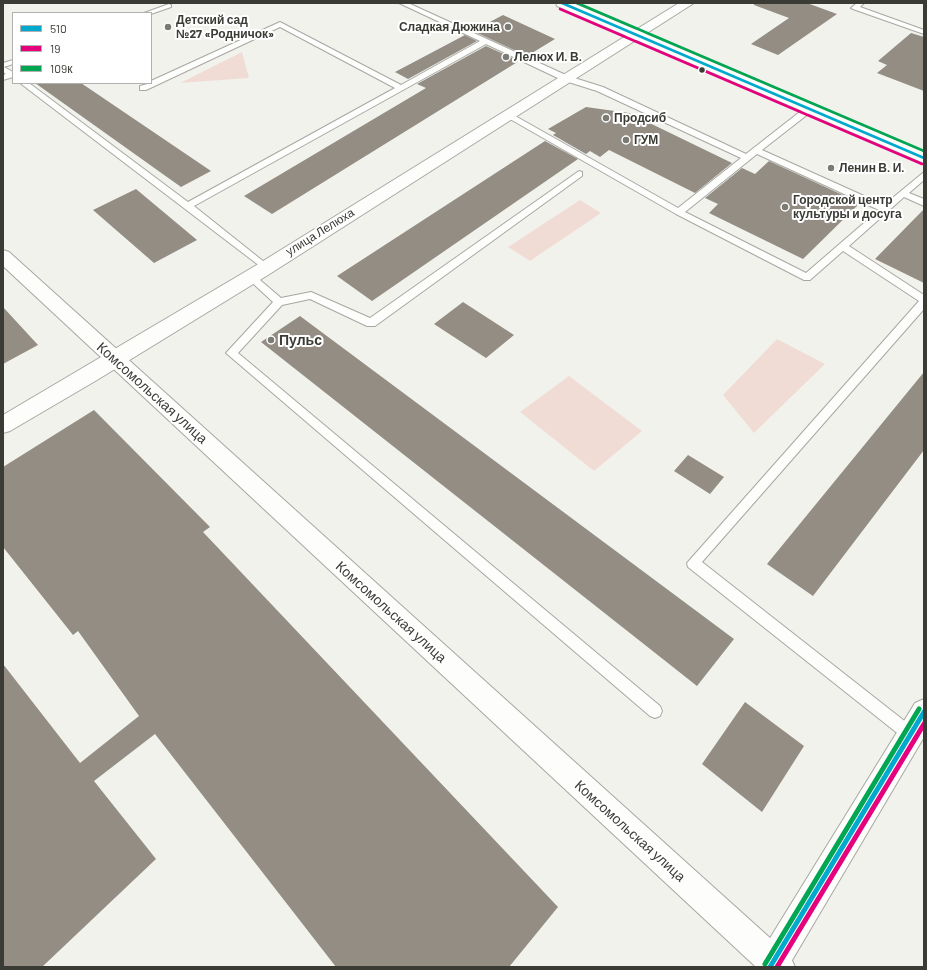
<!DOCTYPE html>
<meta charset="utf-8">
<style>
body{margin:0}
#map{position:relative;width:927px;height:970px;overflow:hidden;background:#f2f2ec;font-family:Barlow,sans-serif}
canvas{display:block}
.frame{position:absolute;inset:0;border:4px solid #3b3b36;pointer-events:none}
.legend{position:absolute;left:12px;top:12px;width:140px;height:72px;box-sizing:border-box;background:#fff;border:1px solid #b1b1af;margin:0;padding:5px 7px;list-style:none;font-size:12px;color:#3b3b36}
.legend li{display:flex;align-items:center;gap:8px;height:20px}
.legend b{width:20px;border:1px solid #b1b1af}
</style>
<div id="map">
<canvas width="927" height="970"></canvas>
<div class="frame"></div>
<ul class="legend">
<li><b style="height:5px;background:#00a9ce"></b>510</li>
<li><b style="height:5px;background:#e5007d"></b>19</li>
<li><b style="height:5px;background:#00a651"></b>109к</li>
</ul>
</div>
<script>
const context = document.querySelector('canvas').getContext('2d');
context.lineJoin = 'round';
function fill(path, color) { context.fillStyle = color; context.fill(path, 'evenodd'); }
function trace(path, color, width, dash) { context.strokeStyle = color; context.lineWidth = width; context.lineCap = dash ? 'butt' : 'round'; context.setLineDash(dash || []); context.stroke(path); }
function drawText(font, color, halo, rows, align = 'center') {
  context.font = font + ' Barlow,sans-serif'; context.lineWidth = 4; context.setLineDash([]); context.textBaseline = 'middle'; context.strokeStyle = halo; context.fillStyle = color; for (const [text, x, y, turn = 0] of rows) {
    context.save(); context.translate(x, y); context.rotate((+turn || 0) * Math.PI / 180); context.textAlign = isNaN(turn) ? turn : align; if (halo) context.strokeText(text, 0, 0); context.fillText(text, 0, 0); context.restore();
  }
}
fill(new Path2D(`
 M242 52 249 78 180 83Z
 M580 200 601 213 530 261 508 247Z
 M777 339 825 364 754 433 723 395Z
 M569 376 642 431 594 471 520 412Z`), '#f1dcd5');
fill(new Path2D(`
 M754 3H807L837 14 778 55 751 44 789 18 754 5Z
 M503 15 555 39 527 56 473 31Z
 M911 33 924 37V91L877 73 887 65 878 61Z
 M465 35 477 41 408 79 395 72Z
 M486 46 519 61 272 214 244 196 426 88 417 84Z
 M35 83H81L211 171 181 187Z
 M586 107 629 113 732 163 695 193 609 150 600 157 590 151 586 154 553 135 556 133 548 129Z
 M545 141 578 159 372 301 337 276Z
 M769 161 860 203 803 259 709 213 718 204 705 198 742 168 755 174Z
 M136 189 197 240 154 263 93 210Z
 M924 209V283L875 259Z
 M463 302 514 335 486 358 434 324Z
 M3 307 38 345 3 364Z
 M300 316 734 639 697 686 261 342Z
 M924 372V450L813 596 767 564Z
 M94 410 210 527 203 532 558 907 509 967H336L155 734 94 781 156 859 42 967H3V664L80 763 139 716 78 631 73 635 3 547V467Z
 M688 455 724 477 710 494 674 471Z
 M745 702 804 746 762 812 702 764Z`), '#938d84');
const service = new Path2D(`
 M399 3H408L568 76 603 87 746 154 806 107H812V111L762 150 884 205 924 172V180L909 193 924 199V206L904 197 849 246 924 295V309L702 562 916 730 918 735 916 740 911 742 906 740 688 567 687 563 919 301 843 251 810 280H804L676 214 503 115 510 113 678 208 741 158 597 91 562 80 486 44 194 206 268 265 270 267 268 269 265 270 20 83H29L188 202 395 88 280 27 146 90H140V86L151 83V81L280 22 401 85 480 41ZM757 154 879 210 806 273 685 212Z
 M857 3H864L860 7 924 30V34L853 9 851 8Z
 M169 4 171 5V7L151 14 144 13Z
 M13 60V64L4 67 13 72V77L3 80V75L6 74 3 72V63Z
 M579 171 582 172V176L375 326H367L310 299 282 305 238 353 660 706 662 711 660 716 655 718 650 716 226 353 273 302 247 278 245 276 247 274H253L281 298 311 292 370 318Z`);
const minor = new Path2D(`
 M679 3H694L268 275 97 380 10 431 3 433V415L255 266Z`);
const tertiary = new Path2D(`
 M3 250 9 252 790 956 795 967H756L3 266Z`);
const secondary = new Path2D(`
 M556 3H573L924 152V163L557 6Z
 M924 699V737L788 967H754L759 956 915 703Z`);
trace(service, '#a7a7a3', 2);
trace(minor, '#a7a7a3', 2);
trace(tertiary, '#a7a7a3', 2);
trace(secondary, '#a7a7a3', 2);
fill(service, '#fdfdfc');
fill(minor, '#fdfdfc');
fill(tertiary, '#fdfdfc');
fill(secondary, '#fdfdfc');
trace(new Path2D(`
 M562 3 924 158`), '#00a9ce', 2.5);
trace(new Path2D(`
 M770 967 924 712`), '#00a9ce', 5);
trace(new Path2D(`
 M560 9 922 164`), '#e5007d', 2.5);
trace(new Path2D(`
 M777 967 924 724`), '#e5007d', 5);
trace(new Path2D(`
 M577 3 924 151`), '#00a651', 2.5);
trace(new Path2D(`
 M765 964 919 709`), '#00a651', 5);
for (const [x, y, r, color] of [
 [168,27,4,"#7b7b76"],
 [508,27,4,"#7b7b76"],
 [506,57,4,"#7b7b76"],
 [702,70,3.5,"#3b3b36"],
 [606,118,4,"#7b7b76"],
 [626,140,4,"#7b7b76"],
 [831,168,4,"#7b7b76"],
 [785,207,4,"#7b7b76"],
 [271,340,4,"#7b7b76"]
]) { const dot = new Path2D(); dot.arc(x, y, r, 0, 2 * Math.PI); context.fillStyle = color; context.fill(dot); trace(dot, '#fff', 1.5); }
drawText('bold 12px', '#3b3b36', '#fff', [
 ["Детский сад",176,20],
 ["№27 «Родничок»",176,34],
 ["Сладкая Дюжина",500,27,"right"],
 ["Лелюх И. В.",514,57],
 ["Продсиб",614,118],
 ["ГУМ",634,140],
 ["Ленин В. И.",839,168],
 ["Городской центр",793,200],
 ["культуры и досуга",793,214]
], 'left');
drawText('12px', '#3b3b36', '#fff', [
 ["улица Лелюха",320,232,-32]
]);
drawText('bold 14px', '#3b3b36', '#fff', [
 ["Пульс",279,340]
], 'left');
drawText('14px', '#3b3b36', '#fff', [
 ["Комсомольская улица",152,393,42],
 ["Комсомольская улица",391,612,42],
 ["Комсомольская улица",630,831,42]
]);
</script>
